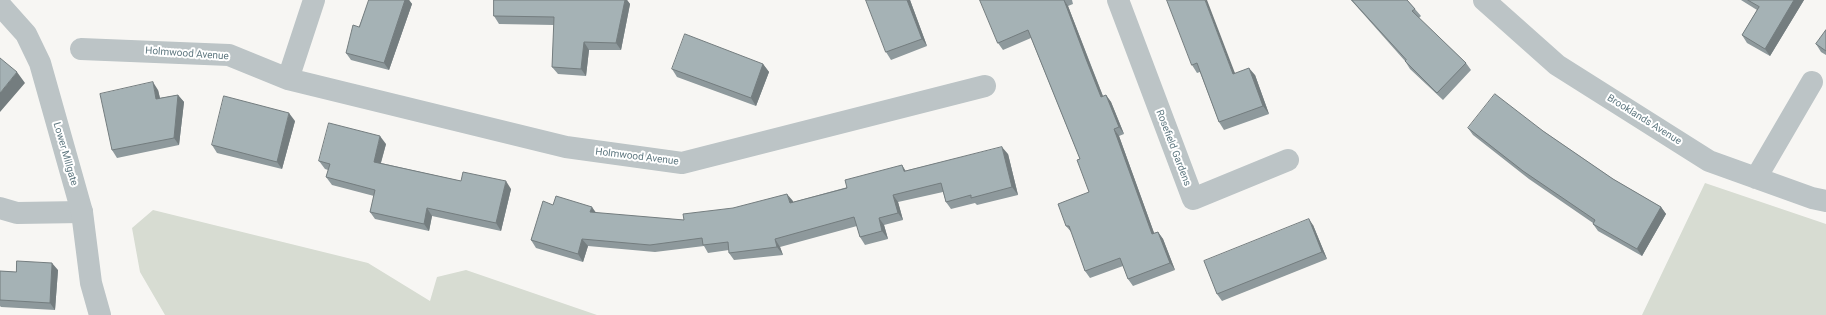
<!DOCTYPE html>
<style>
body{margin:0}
canvas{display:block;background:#f7f6f3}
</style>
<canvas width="1826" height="315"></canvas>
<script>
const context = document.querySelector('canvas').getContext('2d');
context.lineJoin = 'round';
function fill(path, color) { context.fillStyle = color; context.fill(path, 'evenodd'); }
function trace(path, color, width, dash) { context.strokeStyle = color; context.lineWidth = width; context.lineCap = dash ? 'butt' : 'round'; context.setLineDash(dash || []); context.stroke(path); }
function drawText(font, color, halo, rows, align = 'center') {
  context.font = font + ' Roboto,sans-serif'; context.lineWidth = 4; context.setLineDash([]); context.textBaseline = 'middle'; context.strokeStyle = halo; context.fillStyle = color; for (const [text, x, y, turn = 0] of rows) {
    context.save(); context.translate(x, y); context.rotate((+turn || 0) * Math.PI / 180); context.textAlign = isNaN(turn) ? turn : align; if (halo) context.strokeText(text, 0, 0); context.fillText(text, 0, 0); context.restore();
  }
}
fill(new Path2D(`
 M1705 183 1826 224V315H1642Z
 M153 210 368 263 430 301 437 277 466 270 597 315H165L140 272 132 228Z`), '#d7dcd2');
trace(new Path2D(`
 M314 0 288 79 566 147 682 163 985 86
 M1118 0 1193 199 1288 160
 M1484 0 1557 65 1709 161 1812 198 1826 201
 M81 49 229 55 288 79
 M1756 178 1812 82
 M0 208 17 213 82 212`), '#bcc4c6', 22);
trace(new Path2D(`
 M0 5 26 34 40 63 82 212 91 283 100 315`), '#bcc4c6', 22);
fill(new Path2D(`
 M369 0H409L412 4 389 70 351 60 346 53 359 27Z
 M494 0H627L630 4 621 50H589L586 76 558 74 552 67 554 25 499 24 494 16Z
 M866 0H910L927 46 891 60 886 52Z
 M980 0H1072L1073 4 1068 6 1103 96 1106 95 1111 102 1124 134 1119 136 1154 233 1158 232 1163 239 1175 270 1133 286 1128 279 1123 266 1090 278 1085 271 1072 233 1066 226 1089 192 1080 159 1031 38 1003 50 998 43Z
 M1167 0 1235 73 1255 75 1269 114 1224 130 1219 122 1200 72 1197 73 1192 65Z
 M1351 0H1407L1415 9 1421 16 1419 18 1466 63 1471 70 1443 100 1410 69 1405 61Z
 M1741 0H1804L1770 56 1747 43 1742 35 1757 10Z
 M1826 30V55L1821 52 1816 44Z
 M763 64 769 72 756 106 677 77 672 69Z
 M158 90 160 98 178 95 184 102 179 145 117 158 112 150Z
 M295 121 282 169 217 153 212 145Z
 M1468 128 1543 131 1613 179 1661 207 1666 214 1642 256 1598 231 1593 224V223L1529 179 1473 135Z
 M386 144 381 163 461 181 511 189 501 231 432 216 429 231 375 219 370 212 374 196 332 185 326 177 328 170 325 169 319 161Z
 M1008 154 1018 195 977 205 975 203 951 209 946 202 943 192 898 202 903 220 884 225 888 239 865 245 860 237 857 226 780 247 783 255 734 260 729 253V250L708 253 704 246 655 252 588 246 583 262 536 248 531 240 553 205 596 213 684 220 793 201V202L906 171Z
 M1313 225 1327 259 1222 301 1217 294Z
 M58 270 55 310 1 307 0 306V271L16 272Z`), '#8e999c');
fill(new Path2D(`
 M405 0H409L412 4 389 70 384 63Z
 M625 0H627L630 4 621 50 616 43Z
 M907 0H910L927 46 922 39Z
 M1064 0 1068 6 1091 66 1106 104 1101 97 1086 59Z
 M1205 0H1207L1238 81 1233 74Z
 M1794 0H1804L1770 56 1765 49Z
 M584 42 589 50 586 76 581 69Z
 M763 64 769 72 756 106 751 98Z
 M1249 68 1255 75 1269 114 1263 106Z
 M17 72 25 83 0 112V93Z
 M153 82 158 90 162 107 156 99Z
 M178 95 184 102 179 145 174 138Z
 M1106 95 1111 102 1124 134 1119 127Z
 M289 113 295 121 282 169 277 162Z
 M1114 129 1119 136 1157 241 1152 234Z
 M380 136 386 144 379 169 374 162Z
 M1002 147 1008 154 1018 195 1012 187Z
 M902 165 907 173 904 171Z
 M506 181 511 189 501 231 496 223Z
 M787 194 793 201 795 210 790 203Z
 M893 195 898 202 903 220 898 213Z
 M592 207 597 214 590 212Z
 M1661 207 1666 214 1642 256 1637 249Z
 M427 208 432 216 429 231 424 224Z
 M879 218 884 225 888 239 882 231Z
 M1309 219 1313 225 1327 259 1322 252Z
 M1158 232 1163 239 1175 270 1170 263Z
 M582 239 588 246 583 262 578 254Z
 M775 239 780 247 783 255 777 247Z
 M52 263 58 270 55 310 50 303Z`), '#747d7f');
const building = new Path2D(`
 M369 0H405L384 63 346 53 353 25 359 27Z
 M494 0H625L616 43 584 42 581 69 552 67 554 17 494 16Z
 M866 0H907L922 39 886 52Z
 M980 0H1064L1086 59 1101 97 1106 95 1119 127 1114 129 1152 234 1158 232 1170 263 1128 279 1120 258 1085 271 1069 226H1066L1058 204 1089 192 1077 160 1080 159 1028 30 998 43Z
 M1167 0H1205L1233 74 1249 68 1263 106 1219 122 1197 63 1192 65Z
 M1352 0H1407L1415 9 1412 11 1466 63 1437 93 1405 61 1406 60Z
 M1748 0H1794L1765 49 1742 35 1759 7Z
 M1826 30V51L1816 44Z
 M685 34 763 64 751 98 672 69Z
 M0 58 17 72 0 93Z
 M153 82 156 99 178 95 174 138 112 150 100 94Z
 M1495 94 1543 131 1613 179 1661 207 1637 249 1593 224 1595 220 1523 171 1468 128Z
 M224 96 289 113 277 162 212 145Z
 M329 123 380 136 374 162 461 181 463 172 506 181 496 223 427 208 424 224 370 212 375 190 326 177 330 164 319 161Z
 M1002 147 1012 187 971 198V195L946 202 941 183 893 195 898 213 879 218 882 231 860 237 854 217 775 239 777 247 729 253 728 242 703 245 702 238 650 245 582 239 578 254 531 240 543 201 553 205 556 196 592 207 590 212 684 220 683 214 733 208 787 194 790 203 847 188 845 180 902 165 904 171Z
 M1309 219 1322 252 1217 294 1204 261Z
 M17 261 52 263 50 303 0 300V271L16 272Z`);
fill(building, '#a5b2b5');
trace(building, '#747d7f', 1);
drawText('10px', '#5f7880', '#fff', [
 ["Holmwood Avenue",187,54,4],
 ["Brooklands Avenue",1644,120,32],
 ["Rosefield Gardens",1173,148,69],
 ["Lower Millgate",65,154,74],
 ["Holmwood Avenue",637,157,7]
]);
</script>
